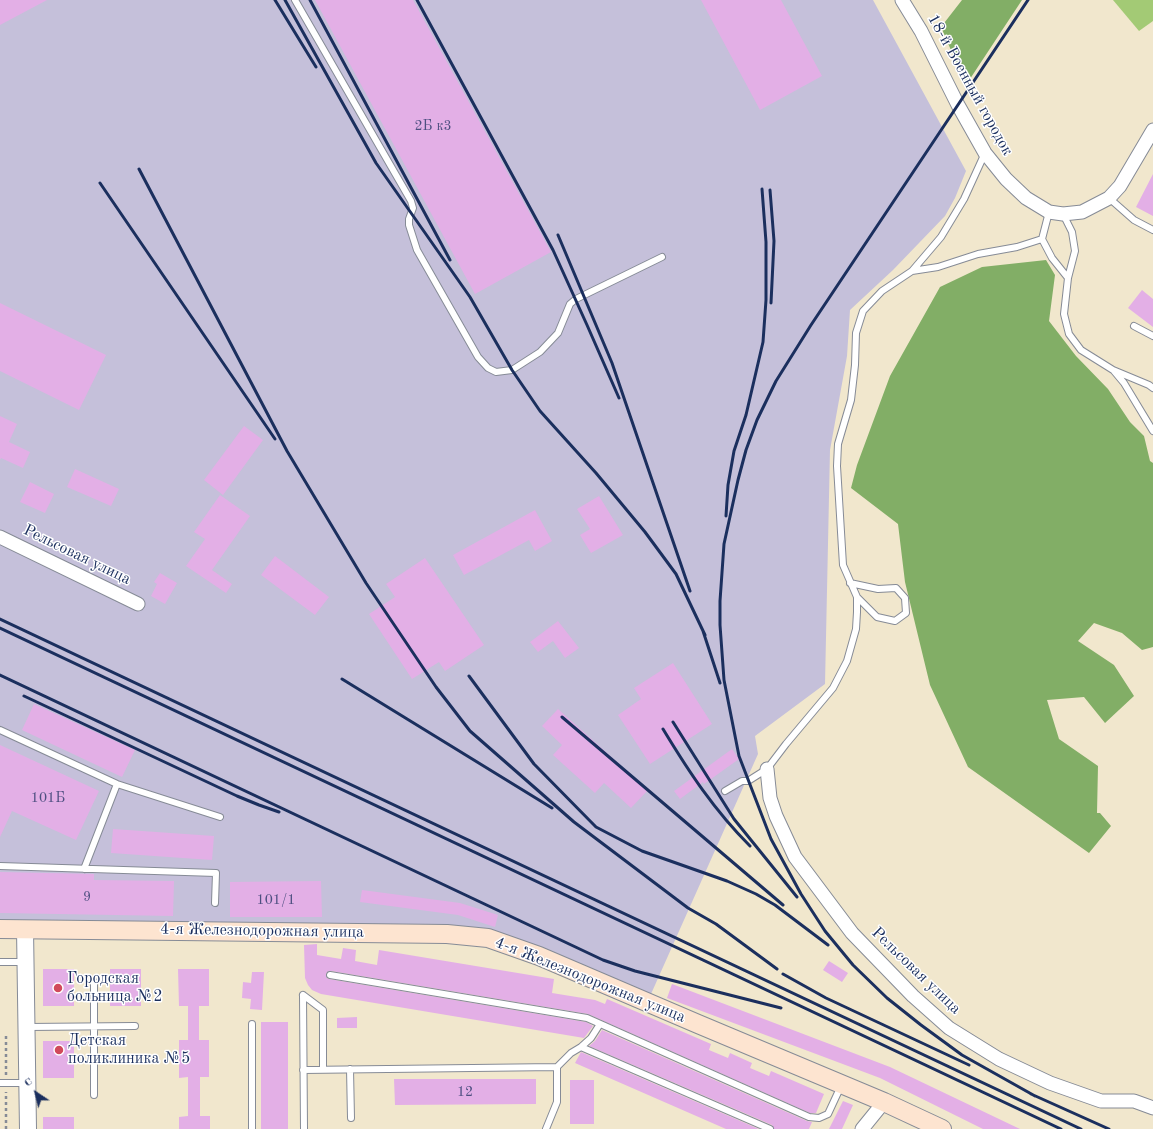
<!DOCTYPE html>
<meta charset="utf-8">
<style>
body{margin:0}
#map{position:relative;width:1153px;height:1129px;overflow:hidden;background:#f1e7cd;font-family:"Old Standard TT",serif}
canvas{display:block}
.north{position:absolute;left:16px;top:1073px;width:40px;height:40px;-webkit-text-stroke:3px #fff;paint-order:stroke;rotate:325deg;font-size:11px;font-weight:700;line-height:16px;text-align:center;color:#1b2f5e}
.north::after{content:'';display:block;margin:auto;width:14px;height:18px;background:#1b2f5e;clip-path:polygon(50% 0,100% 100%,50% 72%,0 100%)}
</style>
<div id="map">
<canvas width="1153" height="1129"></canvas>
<div class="north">С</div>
</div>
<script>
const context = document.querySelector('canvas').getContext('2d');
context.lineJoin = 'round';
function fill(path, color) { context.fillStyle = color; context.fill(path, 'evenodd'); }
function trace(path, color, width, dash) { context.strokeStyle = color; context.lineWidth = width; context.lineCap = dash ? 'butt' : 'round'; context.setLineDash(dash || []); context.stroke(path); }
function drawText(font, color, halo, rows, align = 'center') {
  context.font = font + ' "Old Standard TT",serif'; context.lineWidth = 3; context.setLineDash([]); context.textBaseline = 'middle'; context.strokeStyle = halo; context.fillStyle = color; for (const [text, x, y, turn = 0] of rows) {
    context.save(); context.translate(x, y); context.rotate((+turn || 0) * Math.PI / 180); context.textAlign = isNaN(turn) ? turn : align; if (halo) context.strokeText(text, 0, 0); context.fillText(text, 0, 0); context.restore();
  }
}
fill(new Path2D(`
 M0 0H873L966 171 955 198 945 216 893 270 850 310 847 356 830 450 825 684 755 736 758 754 651 994 544 948 491 933 346 925 0 920Z`), '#c5c0da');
fill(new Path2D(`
 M1113 0H1153V21L1139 31Z`), '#a3ca75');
fill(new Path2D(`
 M962 0H1022L966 85 941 27Z
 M1046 260 1055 275 1049 321 1076 356 1108 389 1130 422 1144 436 1150 461 1153 463V647L1142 650 1122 633 1094 623 1078 641 1114 665 1134 696 1105 723 1084 697 1047 700 1059 739 1098 766 1097 813H1100L1111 826 1089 853 968 767 930 685 905 582 898 524 851 488 857 465 890 376 940 287 982 267Z`), '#82ae66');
fill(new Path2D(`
 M0 0H47L0 25Z
 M315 0H413L551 252 475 294Z
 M701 0H781L822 76 760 110Z
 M1153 174V216L1136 207Z
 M1142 290 1153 299V327L1128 308Z
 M0 303 106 355 79 410 0 371Z
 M0 416 17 424 9 442 30 452 23 468 1 458 0 460Z
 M244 426 263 440 223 495 204 480Z
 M75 469 119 489 111 506 67 487Z
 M30 482 54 494 45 513 20 502Z
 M220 495 250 516 212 570 232 584 226 593 186 566 205 539 194 532Z
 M599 496 623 535 591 553 580 535 590 529 577 509Z
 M535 510 552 541 535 551 529 540 464 575 453 555Z
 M275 556 329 597 315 615 261 575Z
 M425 558 484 645 445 671 439 662 412 679 369 614 395 597 386 584Z
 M160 573 177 583 165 604 151 596 157 584 154 582Z
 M558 621 579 648 565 658 553 641 538 652 530 642Z
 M673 663 712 724 650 764 618 715 641 699 634 688Z
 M34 704 135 750 122 777 22 730Z
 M558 709 648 790 631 808 604 783 595 793 553 755 562 745 542 726Z
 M0 745 99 791 76 840 12 811 0 837Z
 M732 749 739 759 704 784 703 782 680 799 674 791Z
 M113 829 214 836 212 860 111 853Z
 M0 872 94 874V880L174 881 173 916 0 913Z
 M321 881 322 917H230V882Z
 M362 890 460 903 498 915 495 927 458 915 360 902Z
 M317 944V955L341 959 343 948 356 950 355 961 377 965 379 950 554 979 552 993 595 1000 605 1004 607 999 711 1044 709 1050 728 1058 730 1053 752 1063 750 1068 769 1076 771 1071 824 1094 816 1113H810L588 1014 331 971 327 972 326 975 327 978 329 979 586 1022 593 1026 584 1038 321 994 312 990 308 985 305 978 304 945Z
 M829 961 848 973 842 982 823 970Z
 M43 969H74V1006H43Z
 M110 969H141V1006H110Z
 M178 969H209V1006H199V1040H209V1077H200V1116H210V1129H179V1117L188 1116V1077L179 1078V1040H188V1006H179Z
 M252 972H264L262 1010 250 1009 251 999 242 998 243 982 251 983Z
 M672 984 890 1067 1020 1129H983L880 1078 667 998Z
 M357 1017V1028H337V1018Z
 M261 1022H288V1129H261Z
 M602 1030 807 1121 812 1122 809 1129H774L772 1125 589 1046 595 1041Z
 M43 1041H74V1078H43Z
 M581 1052 759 1129H726L575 1063Z
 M394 1079H536V1104L395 1105Z
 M570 1080H594V1124H570Z
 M843 1101 853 1105 842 1129H829Z
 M43 1117H74V1129H43Z`), '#e3afe6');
const service = new Path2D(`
 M295 0 411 201 413 208 409 219V225L417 250 478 357 488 368 496 372 512 370 540 352 558 333 570 304 576 299 662 257
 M1109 198 1134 220 1153 230
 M1049 212 1042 239 1052 258 1068 278 1064 314 1069 334 1081 350 1113 370 1149 385 1153 388
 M1063 214 1072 232 1075 251 1068 278
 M912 271 941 237 964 199 985 153
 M1134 326 1153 336
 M1114 371 1124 383 1153 431
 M850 583 878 589 896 588 905 598 906 613 895 621 877 617 857 597
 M0 730 117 784 220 817
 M725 791 742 781H748L767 769 786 744 833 688 847 661 856 629 857 612V597L843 565 837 466 838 444 851 400 855 365 856 333 863 311 882 291 912 271 938 267 978 254 1017 247 1042 239
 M0 866 216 873 215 903
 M84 869 117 784
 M0 962H24
 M330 975 587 1018 809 1117 819 1118 828 1114 841 1086
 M94 982V1095
 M303 995 304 1129
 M303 995 323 1010V1069
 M252 1024V1129
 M28 1027 135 1026
 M581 1047 591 1038 600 1024
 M350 1069 351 1118
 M303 1070 557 1067
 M0 1083H26
 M546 1129 557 1102V1067L571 1053 581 1047 770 1129`);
const minor = new Path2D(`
 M902 0 921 31 958 105 985 153 1006 179 1026 198 1049 212 1063 214 1082 212 1109 198 1120 186 1153 130
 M0 537 138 604
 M767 769 770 798 776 816 795 857 852 933 913 996 949 1028 999 1059 1050 1083 1101 1101H1134L1153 1108
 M862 1129 884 1102`);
const tertiary = new Path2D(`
 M25 929 28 1129`);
const secondary = new Path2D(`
 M0 929 447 934 488 938 539 956 698 1024 884 1102 942 1129`);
trace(service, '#868b96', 8);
trace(minor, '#868b96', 15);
trace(tertiary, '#868b96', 18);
trace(secondary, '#868b96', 20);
trace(new Path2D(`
 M6 1075V1033
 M6 1129V1092`), '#868b96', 2.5, [3, 3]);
trace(service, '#fff', 6);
trace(minor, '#fff', 13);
trace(tertiary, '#fff', 16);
trace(secondary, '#fde4d0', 18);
trace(new Path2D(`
 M275 0 316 67
 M285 0 376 163 470 297 512 370 540 411 596 473 645 532 676 574 705 635
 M310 0 450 260
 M417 0 553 250 587 325 619 398
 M1028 0 811 325 776 381 757 420 746 450 738 480 724 544 720 601V625L724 680 739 756 771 839 801 894 825 931 853 965 887 998 921 1025 962 1055 1035 1096
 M139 169 287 451 366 583 436 687 470 731 574 822 688 908 716 924 777 969
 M100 183 275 439
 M770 190 774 241 771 303
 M558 235 612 363 690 591
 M726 516 728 485 734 451 746 415 763 342 766 300V242L762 189
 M0 619 1081 1129
 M0 628 1061 1129
 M703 631 720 683
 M0 675 603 960 635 971 781 1008
 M469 676 534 764 596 827 642 851 727 881 756 894 775 905 828 945
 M342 679 552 808
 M24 696 237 796 259 805 279 812
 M562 717 783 905
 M673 722 734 819 797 897
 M663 729C689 772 714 810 750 846
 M783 974 826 998 969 1065
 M1031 1094 1109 1129`), '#1b2f5e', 3);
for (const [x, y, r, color] of [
 [58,988,5,"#d1495b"],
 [59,1050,5,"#d1495b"]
]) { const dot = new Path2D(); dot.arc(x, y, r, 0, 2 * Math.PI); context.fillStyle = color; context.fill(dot); trace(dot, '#fff', 1.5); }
drawText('14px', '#4d4f80', null, [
 ["2Б к3",433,126],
 ["101Б",48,798],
 ["9",87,897],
 ["101/1",276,900],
 ["12",465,1092]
]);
drawText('16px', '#1b2f5e', '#fff', [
 ["18-й Военный городок",970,85,61],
 ["Рельсовая улица",77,555,26],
 ["4-я Железнодорожная улица",262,931,1],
 ["Рельсовая улица",916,971,44],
 ["4-я Железнодорожная улица",590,980,22]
]);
drawText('16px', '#1b2f5e', '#fff', [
 ["Городская",67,979],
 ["больница №2",67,997],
 ["Детская",68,1041],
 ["поликлиника №5",68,1059]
], 'left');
</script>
